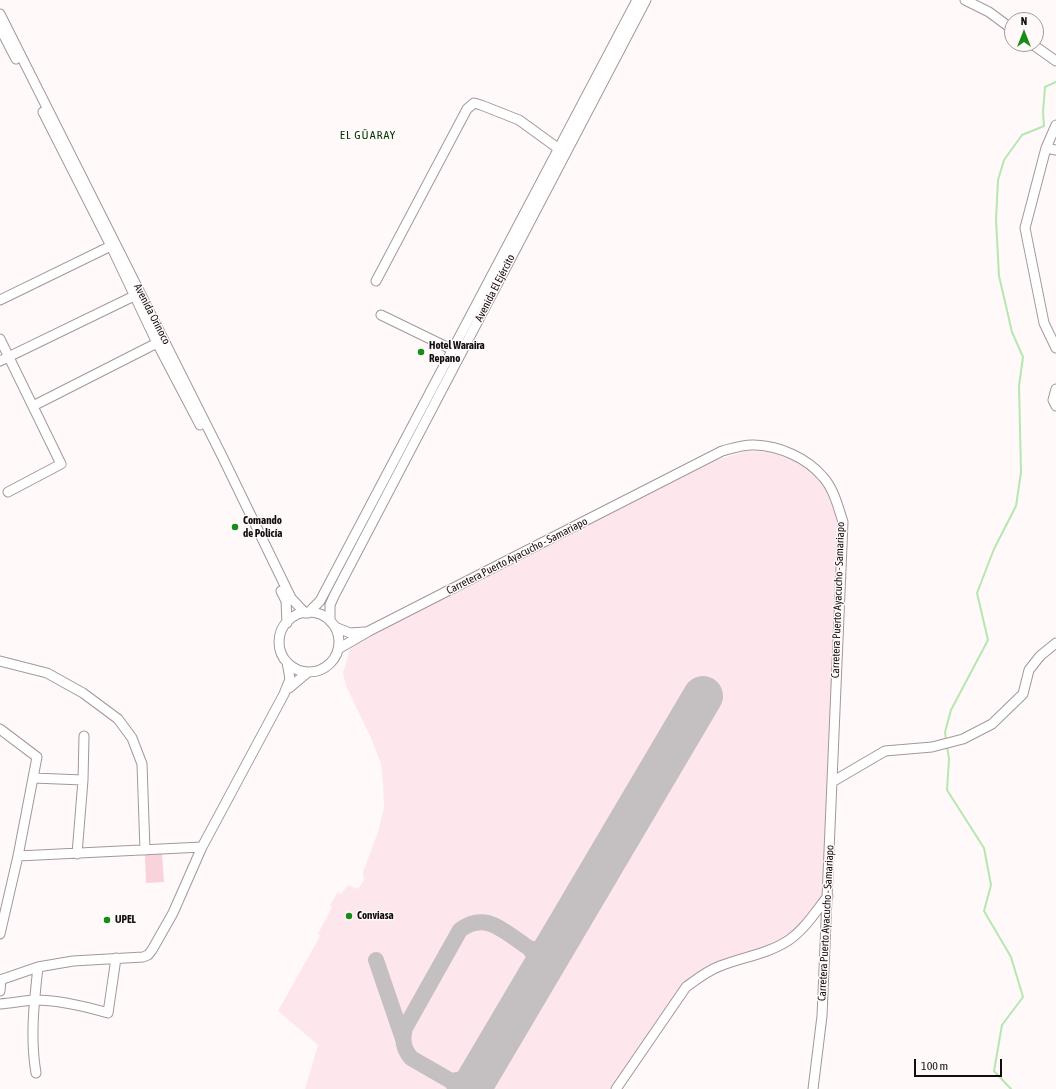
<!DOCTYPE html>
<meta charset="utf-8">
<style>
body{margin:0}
#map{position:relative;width:1056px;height:1089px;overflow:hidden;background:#fff9fa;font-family:"Asap Condensed",sans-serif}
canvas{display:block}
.north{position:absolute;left:1004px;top:12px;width:40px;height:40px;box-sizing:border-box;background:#fff9fa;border:1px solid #a09b9c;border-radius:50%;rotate:0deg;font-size:11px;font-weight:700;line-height:16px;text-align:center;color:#120e0f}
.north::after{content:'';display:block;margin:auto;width:14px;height:18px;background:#168d16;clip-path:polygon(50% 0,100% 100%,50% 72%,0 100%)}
.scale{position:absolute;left:914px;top:1059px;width:88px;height:18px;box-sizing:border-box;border:2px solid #120e0f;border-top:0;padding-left:5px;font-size:12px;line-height:14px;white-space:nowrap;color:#120e0f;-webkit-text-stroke:3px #fff9fa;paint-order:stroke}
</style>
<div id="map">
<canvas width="1056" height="1089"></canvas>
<div class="north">N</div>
<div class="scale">100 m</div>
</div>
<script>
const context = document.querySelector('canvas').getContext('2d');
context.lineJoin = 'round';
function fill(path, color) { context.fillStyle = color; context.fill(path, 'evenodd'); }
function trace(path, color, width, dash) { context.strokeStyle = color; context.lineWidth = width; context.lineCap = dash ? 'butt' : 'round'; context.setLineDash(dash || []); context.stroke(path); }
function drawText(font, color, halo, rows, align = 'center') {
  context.font = font + ' "Asap Condensed",sans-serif'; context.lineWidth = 3; context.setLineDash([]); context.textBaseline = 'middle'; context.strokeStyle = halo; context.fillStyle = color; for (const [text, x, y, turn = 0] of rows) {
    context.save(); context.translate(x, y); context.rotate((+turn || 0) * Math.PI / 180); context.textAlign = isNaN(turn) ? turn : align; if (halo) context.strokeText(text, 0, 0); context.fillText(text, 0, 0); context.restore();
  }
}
fill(new Path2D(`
 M747 451 769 452 791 459 810 469 826 485 834 503 838 527 823 896 806 920 786 937 694 977 613 1089H305L318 1045 278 1011 320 936 318 934 332 907 330 905 338 892 341 894 348 885 358 889 364 880 363 872 378 832 384 808 383 783 381 764 371 738 346 686 343 673 350 649 374 633 716 460Z`), '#fee7ec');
fill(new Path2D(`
 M162 854 164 882 146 883 145 855Z`), '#f8d3db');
trace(new Path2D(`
 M946 741 945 732 951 710 988 640 977 593 994 549 1016 506 1021 472 1019 386 1023 357 1012 332 999 276 996 220 998 180 1004 160 1022 135 1044 126 1043 112 1045 87 1056 82
 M947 746 949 759 947 790 984 848 991 885 984 911 1011 957 1023 997 1002 1025 994 1071 1011 1089`), '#b5e8b0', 2);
trace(new Path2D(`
 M530 949C537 958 537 965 537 977
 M376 960 403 1039
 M451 1081 467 1078 482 1070
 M457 1089 451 1081 411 1058C403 1048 402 1040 405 1028L460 930C483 913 499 927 519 941 522 943 527 948 532 949 541 950 550 945 558 941`), '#c4bfc0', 16);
trace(new Path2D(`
 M471 1089 703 696`), '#c4bfc0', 40);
const minor = new Path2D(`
 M965 0 989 12 1012 29
 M0 14 222 456 291 598 305 613
 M0 28 16 59
 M1032 44 1056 61
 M43 112 111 246 157 343 200 425
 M1056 125 1046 148 1025 228 1044 323 1056 348
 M1046 148 1056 150
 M376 281 467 109 474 103 481 105 519 120 559 149
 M0 300 115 244
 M381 315 453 350
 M0 339 61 464 8 492
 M0 361 134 296
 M1056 389 1053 400 1056 406
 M33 406 157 343
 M281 591 286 601 287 623
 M279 642a30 30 0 1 1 60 0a30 30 0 1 1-60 0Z
 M308 613 320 601 637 0
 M330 621V605L334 596 646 0
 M335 627 350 633 364 632
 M338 649 369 631 722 451C733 448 744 444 755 445 780 446 807 458 823 477 834 489 838 507 843 522L822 1016 813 1089
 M0 661 47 673 83 693 118 719 132 738 142 764 145 850
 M289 688 308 672
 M0 729 37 757 18 856 0 934
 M33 778 83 780
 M832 782 885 751 932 747 963 739 992 724 1023 694 1029 670 1040 656 1056 643
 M77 854 83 780 84 736
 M18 856 202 847
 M0 980 38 967 73 961 143 957 148 955 152 950 173 913 202 847 284 694 290 679 287 662
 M0 991 1 980
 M0 1004C11 1003 23 1001 34 1000 60 1000 84 1006 108 1013L116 958
 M36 1073C30 1038 34 1003 38 967
 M616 1089 686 987C697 979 707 971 720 966 743 957 768 954 789 940 805 929 816 911 828 896`);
trace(minor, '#a49799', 11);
trace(minor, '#fff', 9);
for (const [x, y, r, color] of [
 [421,352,4,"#168d16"],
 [235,527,4,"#168d16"],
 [349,916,4,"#168d16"],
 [107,920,4,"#168d16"]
]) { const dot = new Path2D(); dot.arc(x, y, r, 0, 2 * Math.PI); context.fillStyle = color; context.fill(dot); trace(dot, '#fff9fa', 1.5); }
drawText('11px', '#120e0f', '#fff9fa', [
 ["Avenida El Ejército",495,288,-63],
 ["Avenida Orinoco",152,314,63],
 ["Carretera Puerto Ayacucho - Samariapo",517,556,-27],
 ["Carretera Puerto Ayacucho - Samariapo",838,600,-88],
 ["Carretera Puerto Ayacucho - Samariapo",826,923,-87]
]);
drawText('bold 11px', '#120e0f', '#fff9fa', [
 ["Hotel Waraira",429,346],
 ["Repano",429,359],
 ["Comando",243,521],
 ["de Policía",243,534],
 ["Conviasa",357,916],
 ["UPEL",115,920]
], 'left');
context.letterSpacing = '1px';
drawText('12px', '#003500', '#fff9fa', [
 ["EL GÜARAY",368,135]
]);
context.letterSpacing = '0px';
</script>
